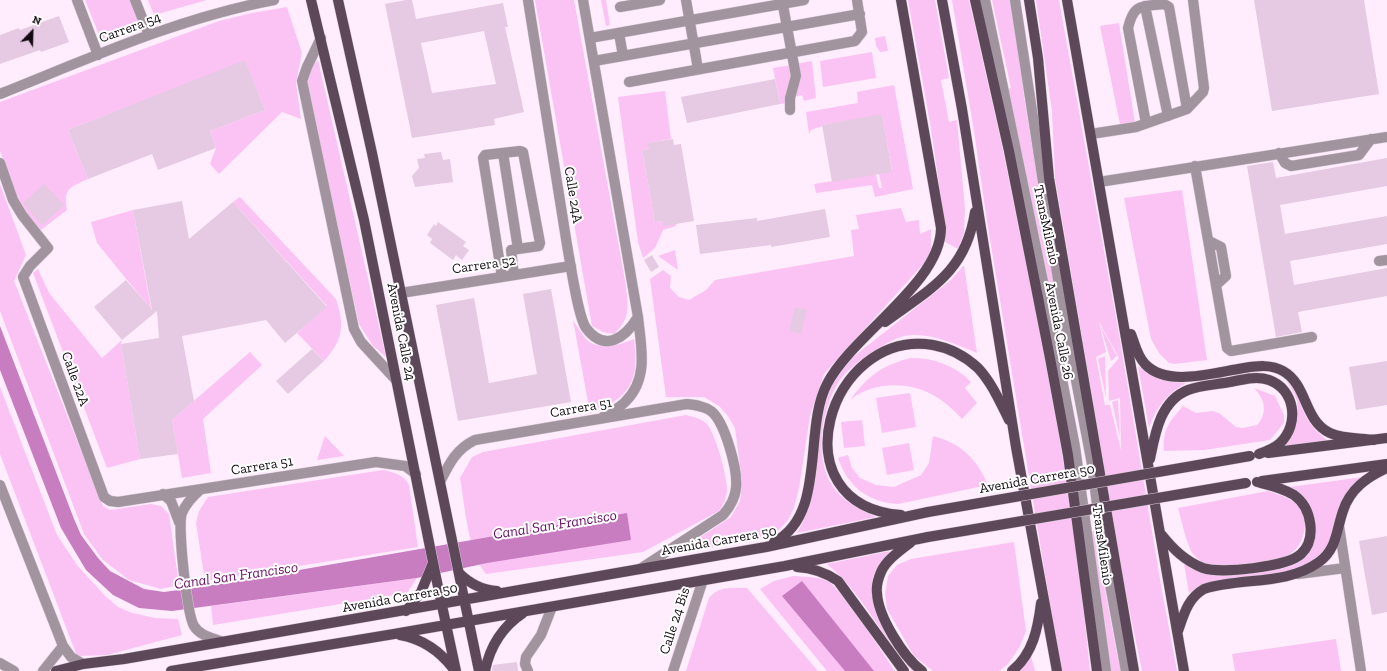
<!DOCTYPE html>
<style>
body{margin:0}
#map{position:relative;width:1387px;height:671px;overflow:hidden;background:#ffedfd;font-family:"Zilla Slab",serif}
canvas{display:block}
.north{position:absolute;left:12px;top:12px;width:40px;height:40px;-webkit-text-stroke:3px #fff;paint-order:stroke;rotate:23deg;font-size:11px;font-weight:700;line-height:16px;text-align:center;color:#130a12}
.north::after{content:'';display:block;margin:auto;width:14px;height:18px;background:#130a12;clip-path:polygon(50% 0,100% 100%,50% 72%,0 100%)}
</style>
<div id="map">
<canvas width="1387" height="671"></canvas>
<div class="north">N</div>
</div>
<script>
const context = document.querySelector('canvas').getContext('2d');
context.lineJoin = 'round';
function fill(path, color) { context.fillStyle = color; context.fill(path, 'evenodd'); }
function trace(path, color, width, dash) { context.strokeStyle = color; context.lineWidth = width; context.lineCap = dash ? 'butt' : 'round'; context.setLineDash(dash || []); context.stroke(path); }
function drawText(font, color, halo, rows, align = 'center') {
  context.font = font + ' "Zilla Slab",serif'; context.lineWidth = 4; context.setLineDash([]); context.textBaseline = 'middle'; context.strokeStyle = halo; context.fillStyle = color; for (const [text, x, y, turn = 0] of rows) {
    context.save(); context.translate(x, y); context.rotate((+turn || 0) * Math.PI / 180); context.textAlign = isNaN(turn) ? turn : align; if (halo) context.strokeText(text, 0, 0); context.fillText(text, 0, 0); context.restore();
  }
}
fill(new Path2D(`
 M85 0H130L141 27 102 42Z
 M148 0H207L154 15Z
 M535 0H574L626 286C628 307 631 318 614 334L603 332 592 326Z
 M601 0H606L610 25 606 26Z
 M908 0H935L949 78 941 80 949 122 957 120 965 209 964 233 958 249 945 242V225L931 129Z
 M952 0H969L1002 146 1043 347 1060 441 1078 554 1090 671H1061L986 215 974 131Z
 M992 0H1011L1025 103 1059 310 1054 312 1006 89 1011 88Z
 M1036 0H1059L1120 340 1162 591 1177 671H1142L1123 579 1055 178 1052 111ZM1099 322 1119 358 1108 371 1109 401 1120 398 1121 450 1110 405H1105L1096 357 1106 352Z
 M287 7 302 53 296 83 301 119 282 112 219 174 210 164 216 148 210 131 265 110 245 61 68 130 88 179C70 187 63 188 67 210L41 230 19 205 0 151V102L219 21 252 13Z
 M1119 23 1135 123 1120 124 1100 26Z
 M885 36 888 51 880 52 876 46 875 38Z
 M872 52 876 78 823 87 820 61Z
 M318 60 386 357 373 346 359 324 306 83 310 69Z
 M812 61 816 98 804 101 802 95 794 97 795 64Z
 M791 65 793 73 788 103 780 104 773 68Z
 M894 85 913 189 875 197 872 185 816 193 814 184 876 174 879 188H882L879 174 892 171 882 115 822 125V126L811 130 809 134 806 112 858 103 857 92Z
 M665 91 671 139 648 143 649 149 642 150 655 222 663 221 676 224V226L663 230 655 248 643 258 638 242 618 97Z
 M0 184 26 255 14 281 103 506 110 510 151 504 161 506 169 514 179 585 161 589 129 580 103 560 84 534 0 311Z
 M1182 190 1207 360 1175 364 1169 363 1159 353 1151 339 1124 198Z
 M240 197 336 299C345 326 343 340 324 361L297 333 327 306 233 202Z
 M901 208 906 222 919 220 920 234 931 229V249L926 261 824 374 810 416 799 488 794 508 788 520 779 530 766 538 674 554 731 517 740 501 742 482 735 428 728 416 719 406 704 397H666L650 279 663 270 671 276 670 288 679 297 689 300 706 290 715 280 854 256 851 230 859 229 856 215Z
 M133 210 151 308 154 313 97 243 91 222Z
 M675 250 678 270 658 256Z
 M964 265 977 353C954 344 926 330 901 337 885 342 856 362 845 374 822 399 813 456 832 485 842 501 859 509 876 517L797 533C812 508 811 492 815 465 818 441 822 405 833 384 838 374 846 366 853 357L951 280Z
 M38 269 49 293 102 358 122 340 121 344 140 459 107 468 33 273Z
 M573 320C577 326 581 333 586 339 597 351 621 345 634 339 640 380 630 399 590 413Z
 M1100 325 1117 356 1111 361Z
 M250 352 262 365 203 419 211 473 182 478 172 420Z
 M1105 356 1106 398 1098 359Z
 M911 358C934 358 954 365 971 382L965 388 977 403 962 419C953 409 943 400 931 394 907 381 871 382 850 400 868 376 882 365 911 358Z
 M1138 366C1155 379 1164 382 1186 383 1167 394 1156 407 1149 428Z
 M1285 378C1300 394 1298 403 1308 420 1313 429 1321 435 1328 441L1281 448C1293 436 1300 419 1297 401 1295 394 1289 385 1285 378Z
 M0 387 57 535 77 565 105 596 118 607 132 613 155 618 178 619 182 635 107 655 77 656 0 454Z
 M1254 388 1275 396 1284 415V423L1270 440 1204 450 1164 451C1162 430 1170 421 1183 406L1196 413 1213 411 1219 413 1236 427 1243 428 1257 425C1268 413 1265 399 1254 388Z
 M910 393 916 427 882 433 876 398Z
 M1118 400 1120 438 1112 402Z
 M686 415C693 417 700 418 706 423 715 431 728 479 727 491 726 499 724 504 719 511L643 552 486 574C468 552 465 507 460 478L472 457 483 452Z
 M862 420 865 446 844 448 841 422Z
 M325 436 344 456 317 460Z
 M933 436C961 443 977 459 988 485L898 504C868 502 848 487 838 458L848 455 852 468 860 478 876 485 894 487 921 475 929 463Z
 M909 443 914 470 887 475 882 448Z
 M383 470C395 473 403 474 409 485L418 547 205 581 196 523 199 511 208 497Z
 M1363 477C1353 485 1345 493 1340 505 1331 524 1337 539 1319 555 1289 583 1242 571 1205 584 1199 586 1194 590 1189 593L1184 564 1192 569 1202 572C1226 572 1277 575 1297 563 1305 558 1308 549 1311 540 1313 534 1315 530 1315 523 1313 506 1305 495 1290 487Z
 M1268 491C1279 495 1293 498 1300 508 1310 521 1304 546 1290 554 1277 563 1224 569 1209 565 1205 564 1196 558 1193 554 1186 544 1182 521 1178 508Z
 M1094 531 1117 654 1121 671H1110L1087 532Z
 M1014 542 1026 631 1019 648 1008 664 999 671H933L914 656 887 609 885 594 888 576 897 565 911 559Z
 M890 551C883 560 873 571 872 583 868 615 899 647 918 671H912C882 637 863 594 827 564Z
 M793 576C804 577 816 576 827 581 840 586 884 655 895 671H827L760 589 774 581Z
 M417 578 407 593 213 625 211 606Z
 M735 588H747L818 671H686L709 598C716 589 724 588 735 588Z
 M1336 639 1341 671H1235L1232 654Z
 M1031 656 1035 671H1017Z`), '#fbc3f4');
fill(new Path2D(`
 M0 326 74 519 81 535 98 558 110 571 144 589 164 592 207 586 627 513 631 540 487 563 417 578 172 611 139 608 113 595 86 570 61 528 0 370Z
 M802 581 874 671H845L782 596Z`), '#c87dc1');
fill(new Path2D(`
 M406 0H412L416 19 503 3 508 27H505L524 112 494 119 495 125 412 138 385 4ZM484 31 496 84 432 93 421 43Z
 M1254 0H1364L1379 94 1272 111Z
 M59 16 69 42 41 52 40 50 0 64V35L19 28 20 30Z
 M245 60 265 110 210 131 216 148 158 170 152 154 88 179 68 130Z
 M775 79 780 104 687 123 681 97Z
 M882 114 892 172 832 182 822 125Z
 M673 139 674 145 681 144 694 221 664 226 663 221 655 222 642 150 649 149 647 143Z
 M441 152 443 160 450 159 453 182 415 187 412 176 419 168 417 159 425 158 424 154Z
 M1387 158V186L1280 205 1285 234 1387 216V244L1290 261 1294 285 1387 268V296L1298 312 1302 332 1276 337 1247 166 1273 162 1276 178Z
 M44 184 64 205 42 225 23 203Z
 M182 201 189 239 233 202 327 307 285 343 266 320 182 336 194 401 172 420 178 454 140 459 121 344 159 338 157 311 122 340 94 307 126 280 152 310 133 210Z
 M825 209 830 237 771 247V245L700 254 696 225 757 218V221Z
 M438 222 466 242 463 246 469 250 462 260 456 255 453 260 430 243 432 239 427 235 434 224 436 226Z
 M652 255 659 267 651 272 644 260Z
 M551 289 571 402 458 421 436 305 474 298 489 383 537 374 523 294Z
 M795 307 807 310 801 334 789 331Z
 M312 349 324 361 288 394 276 381Z
 M1387 361V405L1356 410 1349 367Z
 M1387 536V612L1372 615 1359 541Z
 M517 662 518 671H492L493 665Z`), '#e6c9e2');
const minor = new Path2D(`
 M77 0 98 55
 M135 0 149 35
 M528 0C541 82 554 164 567 245 570 261 578 317 586 328 605 353 625 338 638 317
 M583 0 638 317C641 346 649 378 626 401 620 408 610 412 603 417
 M686 0 698 69
 M782 0 796 76 790 98V110
 M985 0 1047 301 1075 447 1106 671
 M1015 0 1063 312 1092 464 1100 530 1126 671
 M1145 6 1168 116
 M620 7 660 0
 M619 33 623 56
 M321 38 307 67 302 81 354 329 361 342 396 380
 M590 38 804 0
 M594 61 860 14
 M629 82 855 41 862 32 857 0
 M0 94C90 58 178 18 274 0
 M1146 123 1128 28C1134 3 1141 7 1164 4L1169 7 1187 109
 M1091 134 1136 127 1187 109 1203 92 1204 88 1193 0
 M503 153 518 249
 M1279 153 1285 163 1291 166 1359 155 1371 139
 M0 163 13 200 22 215 48 248 30 266 23 277 104 497 110 501 118 502 376 462 405 466 416 474
 M1195 166 1227 348 1231 351 1312 337
 M1099 182 1387 137
 M1209 241 1221 247 1226 276 1216 285
 M1379 261 1387 260
 M502 277 483 158 485 155 520 151 523 152 540 243 539 246 511 250 514 275
 M401 293 571 266
 M440 482C449 464 456 449 475 440L687 404C696 405 704 406 711 411 725 422 738 470 736 488 735 499 730 507 723 515L640 569
 M0 485 63 646 71 657 83 664
 M201 489C193 496 186 503 182 513 177 525 187 614 194 626 200 636 213 638 223 642
 M163 494 171 501 179 522
 M1339 526 1361 671
 M1298 574 1345 568
 M0 663 14 671
 M43 671 63 646
 M528 671 525 664 526 657 541 635 552 607
 M673 671 703 580`);
const major = new Path2D(`
 M311 0 364 220 437 582 456 671
 M338 0 372 153 479 671
 M942 0 962 109 1016 447 1057 671
 M975 0 1009 151 1050 358 1068 455 1097 671
 M1029 0 1038 58 1049 178 1134 671
 M1067 0 1184 671
 M885 322C930 289 966 272 975 212
 M1131 334C1135 344 1137 356 1145 364 1167 388 1216 372 1244 368 1257 366 1271 364 1283 371 1308 385 1303 420 1330 433 1343 439 1360 438 1374 440
 M1268 453 1387 438
 M1150 459C1155 434 1160 401 1188 390 1199 386 1212 385 1224 383 1238 381 1255 375 1269 380 1295 389 1300 424 1280 443 1275 448 1267 451 1259 454
 M1262 481 1387 464
 M901 515C775 505 828 328 933 345 950 348 965 356 978 368 992 383 1000 402 1009 420
 M1161 534C1173 549 1185 561 1203 568 1221 574 1287 567 1301 554 1317 539 1312 508 1294 495 1283 488 1269 485 1257 482
 M774 542C827 515 803 430 827 384 852 335 941 283 941 228L901 0
 M911 542C901 550 886 560 881 572 878 579 876 586 877 593 878 616 903 657 922 671
 M797 567C813 568 825 572 838 581L904 671
 M459 573C470 584 481 590 497 591
 M406 611 421 592 433 563
 M1178 631C1184 614 1188 598 1204 589 1241 577 1286 586 1319 562 1337 549 1336 531 1343 511 1350 489 1367 477 1387 468
 M400 635C423 639 442 653 455 671
 M56 671 83 664 124 659 766 547 928 512
 M171 671 394 634 785 566 928 537
 M485 671C490 646 502 627 523 613
 M1012 671C1033 654 1038 628 1041 603`);
trace(minor, '#d9c9d7', 11);
trace(major, '#d9c9d7', 11);
trace(minor, '#a1949f', 10);
trace(major, '#5d485a', 10);
const majorBridge = new Path2D(`
 M928 512 1250 456
 M928 537 1246 483`);
trace(majorBridge, '#d9c9d7', 11, []);
trace(majorBridge, '#5d485a', 10);
drawText('14px', '#130a12', '#fff', [
 ["Carrera 54",130,28,-20],
 ["Calle 24A",573,195,81],
 ["TransMilenio",1046,225,78],
 ["Carrera 52",484,265,-8],
 ["Avenida Calle 26",1059,331,79],
 ["Avenida Calle 24",401,332,79],
 ["Calle 22A",75,379,70],
 ["Carrera 51",581,408,-10],
 ["Carrera 51",262,466,-9],
 ["Avenida Carrera 50",1037,479,-10],
 ["Avenida Carrera 50",719,541,-10],
 ["TransMilenio",1102,545,82],
 ["Avenida Carrera 50",400,598,-10],
 ["Calle 24 Bis",675,621,-72]
]);
drawText('italic 15px', '#680a64', '#fff', [
 ["Canal San Francisco",555,525,-9],
 ["Canal San Francisco",236,576,-8]
]);
</script>
